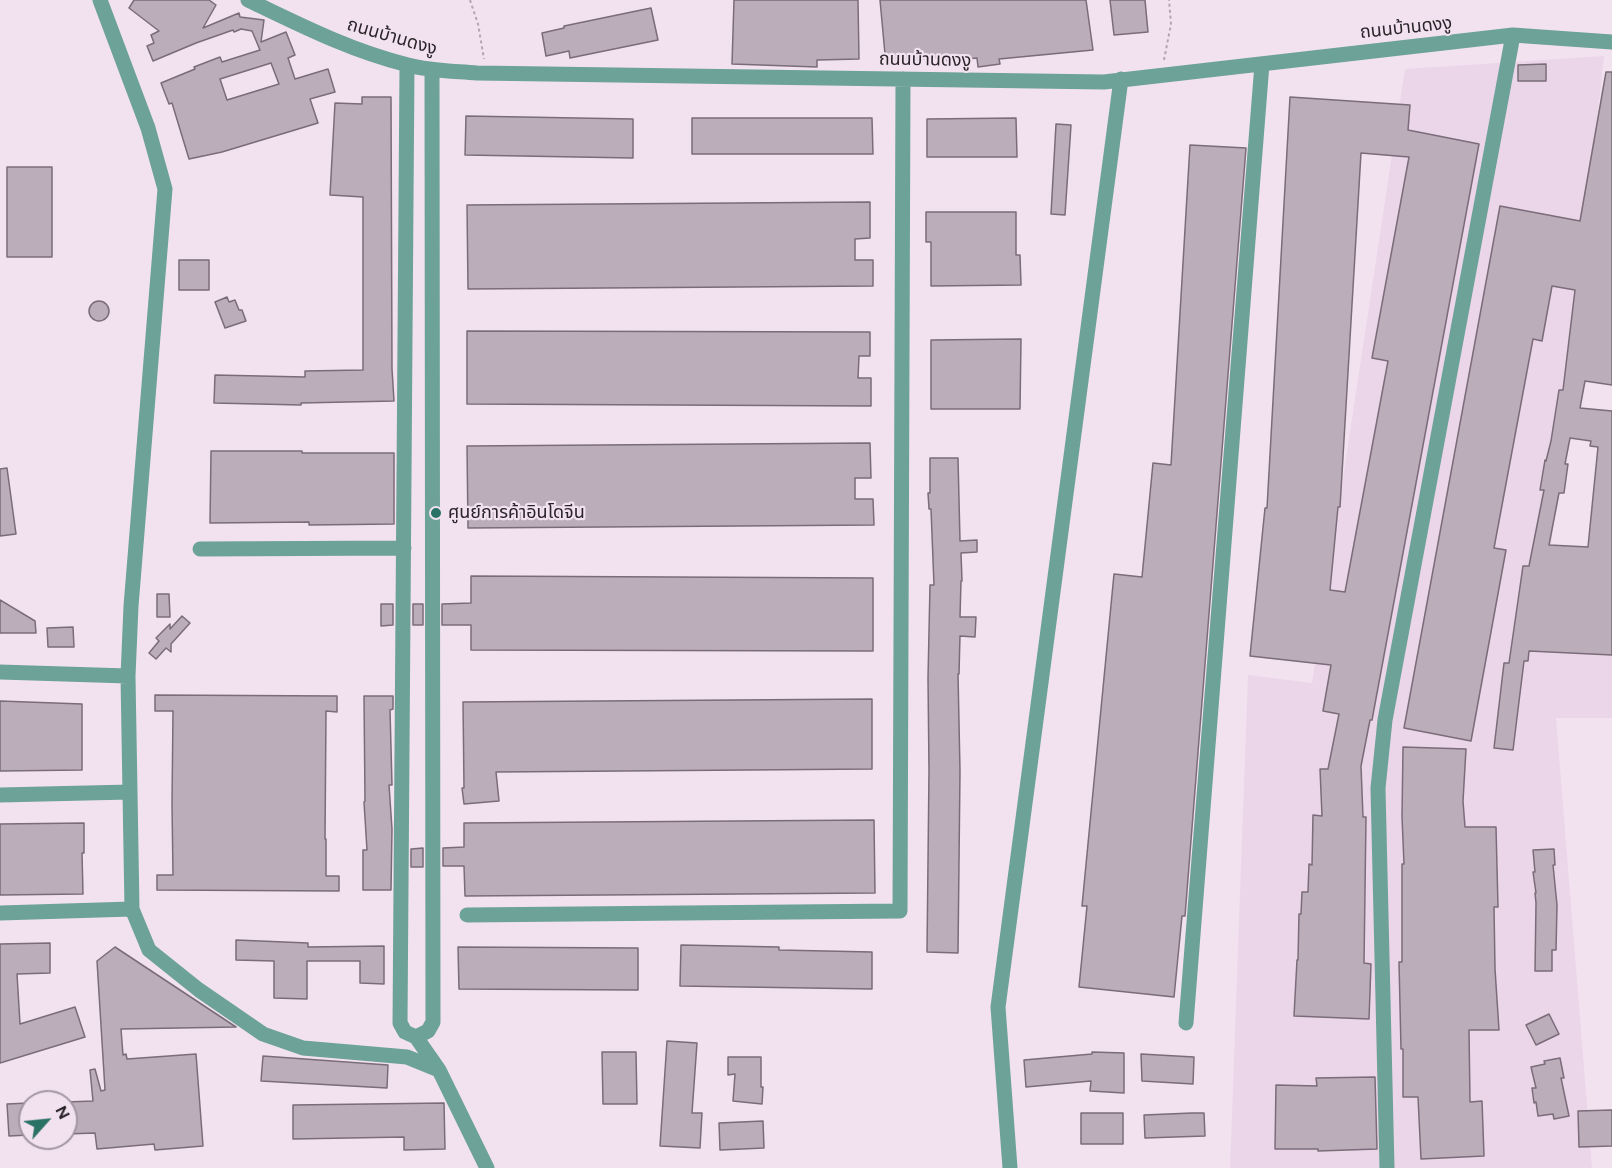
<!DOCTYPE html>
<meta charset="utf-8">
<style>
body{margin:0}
#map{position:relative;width:1612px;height:1168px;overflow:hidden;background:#f2e2f0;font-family:Figtree,sans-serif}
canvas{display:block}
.north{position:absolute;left:18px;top:1090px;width:60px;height:60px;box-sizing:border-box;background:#f2e2f0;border:2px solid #a296a0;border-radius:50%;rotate:63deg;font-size:16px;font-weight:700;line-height:24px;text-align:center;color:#2a2429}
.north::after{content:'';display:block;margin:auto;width:21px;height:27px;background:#2a7166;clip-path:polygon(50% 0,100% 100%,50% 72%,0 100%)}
</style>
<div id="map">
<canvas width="1612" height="1168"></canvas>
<div class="north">N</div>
</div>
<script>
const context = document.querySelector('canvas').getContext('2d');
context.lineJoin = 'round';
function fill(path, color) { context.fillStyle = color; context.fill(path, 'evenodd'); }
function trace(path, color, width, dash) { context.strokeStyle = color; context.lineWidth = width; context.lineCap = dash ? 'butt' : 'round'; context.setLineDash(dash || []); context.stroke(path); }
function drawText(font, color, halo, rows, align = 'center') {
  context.font = font + ' Figtree,"Noto Sans Thai",sans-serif'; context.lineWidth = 4.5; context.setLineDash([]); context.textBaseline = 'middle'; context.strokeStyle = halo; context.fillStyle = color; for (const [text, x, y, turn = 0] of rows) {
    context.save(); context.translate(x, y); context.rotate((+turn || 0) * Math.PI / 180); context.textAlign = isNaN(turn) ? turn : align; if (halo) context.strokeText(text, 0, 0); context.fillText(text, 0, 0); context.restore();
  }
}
fill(new Path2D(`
 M1604 56 1551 548 1612 552V718H1556L1592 1168H1230L1248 675 1312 683 1405 69Z`), '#ebd5e9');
const building = new Path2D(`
 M134 0H209L216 5 203 28 239 13 240 17 264 20 261 42 286 32 295 55 288 58 295 79 328 69 335 92 310 99 318 123 222 152 189 159 172 103 169 104 161 83 195 69 194 67 220 57 222 62 260 50 252 31 241 29 234 32 233 30 196 43 153 61 147 46 154 43 151 35 159 31 129 8ZM271 63 279 84 227 100 220 79Z
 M734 0H858L859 59 817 60V67L732 64Z
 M880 0H1086L1093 50 999 59 1000 64 978 67 977 58 947 61V56L912 60V63L886 65Z
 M1110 0H1145L1148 32 1114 35Z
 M651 8 658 40 570 58 569 51 546 56 542 33 564 28V26Z
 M1546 64V81H1518V65Z
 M1606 72H1612V385L1585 381 1580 408 1612 411V655L1529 651 1528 661H1524L1513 750 1494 748 1504 663H1509L1523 566H1529L1544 490H1540L1545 460 1546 461 1551 441 1559 390H1563L1575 290 1552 286 1542 341 1533 339 1494 548 1506 550 1471 741 1404 728 1500 206 1580 221ZM1570 438 1591 441 1590 446 1598 447 1588 547 1549 545 1559 493H1564L1568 464H1565Z
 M362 97H391L392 369 394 401 301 403V405L214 403 215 375 305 377V371L363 370V197L330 195 335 103 362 104Z
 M1290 97 1410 105 1408 130 1479 144 1372 720H1370L1361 766 1363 817H1366L1364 963 1371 964 1369 1019 1294 1016 1297 960H1298L1299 914H1301L1302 892H1308L1309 864 1312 865 1313 815 1322 816 1320 769H1328L1339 714 1323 711 1331 665 1250 656 1265 508H1267ZM1361 153 1409 157 1372 358 1388 361 1345 592 1330 590 1338 507H1340Z
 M466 116 633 119V158L465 155Z
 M692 118H872L873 154H692Z
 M1016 118 1017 157H927V119Z
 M1056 124 1071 125 1065 215 1051 214Z
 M1190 145 1246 148 1185 916H1182L1174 997 1079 987 1087 906H1082L1114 574 1142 577 1153 463 1171 465Z
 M7 167H52V257H7Z
 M870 202V238L855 239V260H873V286L468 289 467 205Z
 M926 212H1016V255H1020L1021 285 931 286V242H926Z
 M179 260H209V290H179Z
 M227 297 229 302 235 300 239 310H242L246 321 225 328 215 302Z
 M89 311a10 10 0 1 1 20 0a10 10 0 1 1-20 0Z
 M467 331 870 332V356H859L858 378H871V406L467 404Z
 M1021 339 1020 409H931V340Z
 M870 443 871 478H855V499H873L874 525 468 528 467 446Z
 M211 451H302V453H394V524L309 525V522L210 523Z
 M930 458H958L960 541 977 540V552L961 553 962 581H961L960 617H976L975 637 960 636 959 674H958L960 771 958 953 927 952 929 771 928 678 930 585H934L931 509H929L928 493H930Z
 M7 468 16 534 0 536V469Z
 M471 576 873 578V651L471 650V625H442V604L471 603Z
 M157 594H169L170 617H157Z
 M0 600 35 621 36 633H0Z
 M381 604H393V625L381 626Z
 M413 604H423V625H413Z
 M182 616 190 623 171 644V652L166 648 156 659 149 653 159 641 156 638 170 624V629Z
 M73 627 74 647H48L47 628Z
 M155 695 337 696V712L326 711 325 839H326V876H339V891L157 890V875H173L172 804 173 711H155Z
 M364 696H393V709L390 710 392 785H389L392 829 391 890H363V850H367L364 802 365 801Z
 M872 699V769L496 772 499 801 464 804 462 788H464L463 702Z
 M0 701 82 704V770L0 771Z
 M1403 747 1466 749 1463 801 1465 827H1496L1498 907H1494L1495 969 1499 1030H1469L1470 1102 1482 1101 1484 1156 1421 1159 1418 1097H1403V1049H1401L1399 962H1402V864H1404L1402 817Z
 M874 820 875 893 465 896 464 866H443V848L464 847V823Z
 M84 823V853H82L83 894 0 895V824Z
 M423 848V867H411V849Z
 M1554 849 1555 865H1553L1557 905 1556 950H1552V971H1535L1536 903 1535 893H1536L1533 872H1535L1533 850Z
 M236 940 308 943V947L384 946V984L360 983V961H307V999L274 998V961L236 960Z
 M50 943V973L17 974 20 1024 75 1007 85 1037 0 1063V944Z
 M681 945 779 947V950L872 952V989L680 986Z
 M115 947 236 1027 121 1029 123 1055 126 1054 127 1059 196 1054 203 1146 155 1150 154 1144 97 1149 95 1133 66 1134V1102L93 1101 90 1070 95 1069 101 1091 105 1090 97 961Z
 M458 947 638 948V990L459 989Z
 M1549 1014 1559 1034 1536 1045 1526 1025Z
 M667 1041 697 1043 692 1113H702L700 1148 660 1146Z
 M602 1052H636L637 1104H603Z
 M1092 1052 1124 1053V1093L1090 1091 1091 1081 1026 1087 1024 1060 1092 1054Z
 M1141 1054 1194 1057 1193 1084 1142 1081Z
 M263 1056 388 1065 387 1088 261 1081Z
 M728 1057H761V1087H763L762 1104 733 1101 735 1074 728 1075Z
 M1560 1058 1564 1078H1561L1569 1116 1554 1119 1553 1114 1538 1116 1536 1102 1534 1103 1532 1088H1536L1531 1067 1545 1064 1544 1061Z
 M1375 1077 1377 1149 1318 1151V1149H1275L1276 1085 1317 1086 1316 1078Z
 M30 1103V1135L9 1136 7 1104Z
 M444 1103 445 1149 404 1150V1137L293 1139V1105Z
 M1612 1110V1146L1579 1147 1578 1111Z
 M1081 1113H1123V1144H1081Z
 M1192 1113H1204L1205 1136 1145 1138 1144 1115Z
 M763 1121 764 1148 720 1150 719 1123Z`);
fill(building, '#bcadba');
trace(building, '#7a6c78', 1.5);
trace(new Path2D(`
 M470 0 478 24 484 59
 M1164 60 1171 24 1169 0`), '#b2a5b0', 2, [3, 3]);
trace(new Path2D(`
 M100 0 148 128 165 189 131 606 128 676 132 909 149 950 199 990 263 1034 303 1048 407 1057 439 1070 487 1168
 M248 0C300 25 351 51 408 65 430 71 454 71 477 73L1104 82 1513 35 1612 42
 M407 65 400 1023 405 1032 416 1037 428 1031 433 1022 432 70
 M200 549 404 548
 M0 672 128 676
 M0 795 130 792
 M0 913 132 909
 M467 915 900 911 903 79
 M1186 1023 1262 64
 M416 1037 439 1070
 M1010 1168 998 1007 1121 79
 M1387 1168 1378 788 1385 720 1513 35`), '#6da298', 15);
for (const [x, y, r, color] of [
 [436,513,6,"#2a7166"]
]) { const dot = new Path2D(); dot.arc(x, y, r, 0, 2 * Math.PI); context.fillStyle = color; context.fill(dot); trace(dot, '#f2e2f0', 2); }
drawText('18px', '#2a2429', '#f2e2f0', [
 ["ถนนบ้านดงงู",1406,28,-6],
 ["ถนนบ้านดงงู",392,37,16],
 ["ถนนบ้านดงงู",925,60,1]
]);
drawText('18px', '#2a2429', '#f2e2f0', [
 ["ศูนย์การค้าอินโดจีน",448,513]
], 'left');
</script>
